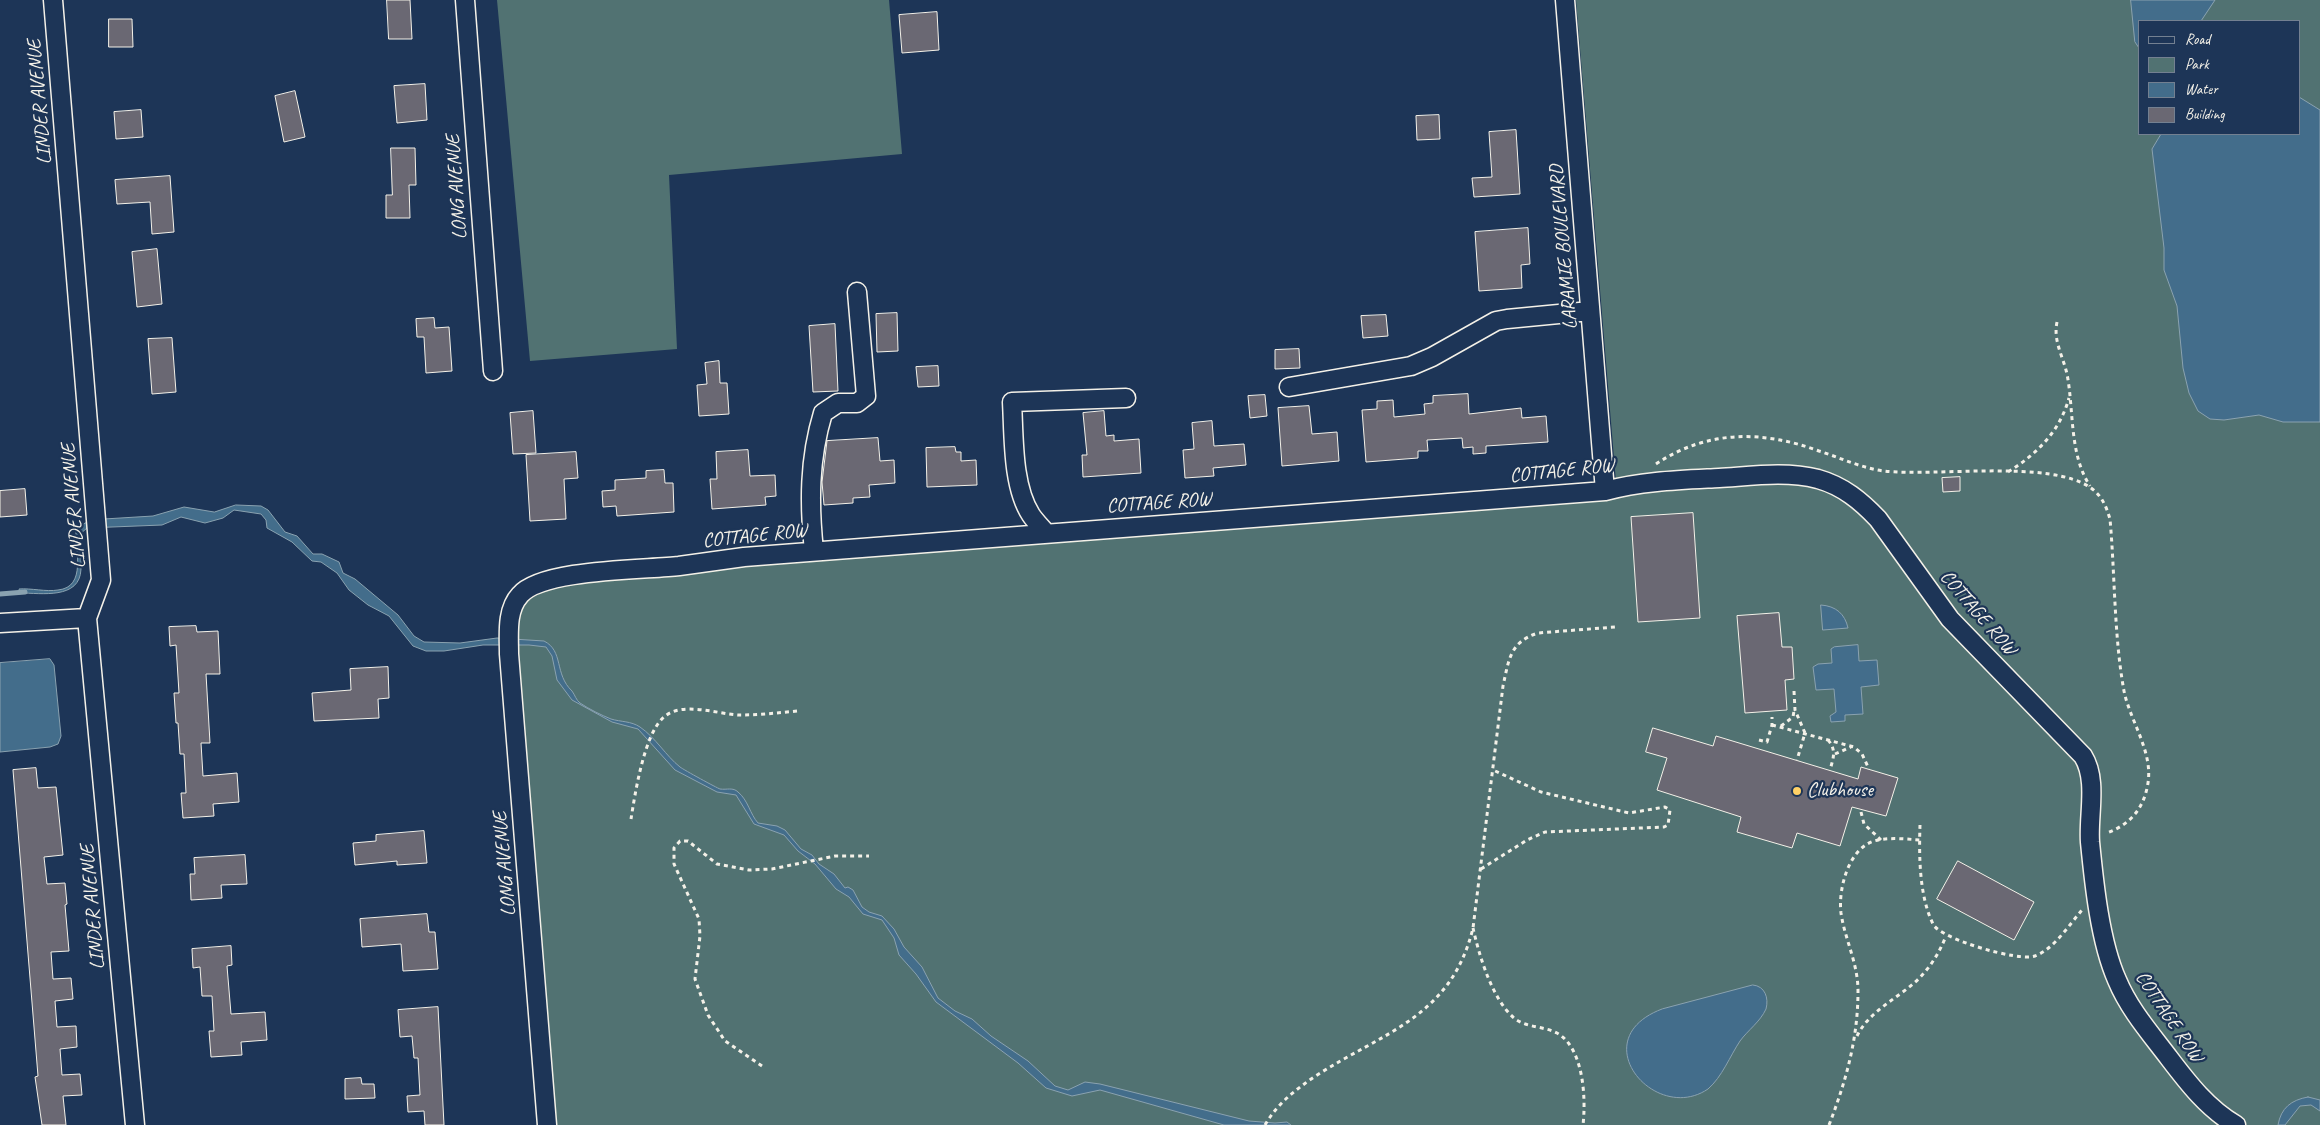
<!DOCTYPE html>
<style>
body{margin:0}
#map{position:relative;width:2320px;height:1125px;overflow:hidden;background:#1d3557;font-family:Caveat,sans-serif}
canvas{display:block}
.legend{position:absolute;left:2138px;top:20px;width:162px;height:115px;box-sizing:border-box;background:#1d3557;border:1px solid #738091;margin:0;padding:6px 9px;list-style:none;font-size:15px;color:#f4f1e8}
.legend li{display:flex;align-items:center;gap:10px;height:25px}
.legend b{width:25px;border:1px solid #738091}
</style>
<div id="map">
<canvas width="2320" height="1125"></canvas>
<ul class="legend">
<li><b style="height:6px;background:#1d3557"></b>Road</li>
<li><b style="height:14px;background:#517272"></b>Park</li>
<li><b style="height:14px;background:#436d8b"></b>Water</li>
<li><b style="height:14px;background:#6a6873"></b>Building</li>
</ul>
</div>
<script>
const context = document.querySelector('canvas').getContext('2d');
context.lineJoin = 'round';
function fill(path, color) { context.fillStyle = color; context.fill(path, 'evenodd'); }
function trace(path, color, width, dash) { context.strokeStyle = color; context.lineWidth = width; context.lineCap = dash ? 'butt' : 'round'; context.setLineDash(dash || []); context.stroke(path); }
function drawText(font, color, halo, rows, align = 'center') {
  context.font = font + ' Caveat,sans-serif'; context.lineWidth = 4.5; context.setLineDash([]); context.textBaseline = 'middle'; context.strokeStyle = halo; context.fillStyle = color; for (const [text, x, y, turn = 0] of rows) {
    context.save(); context.translate(x, y); context.rotate((+turn || 0) * Math.PI / 180); context.textAlign = isNaN(turn) ? turn : align; if (halo) context.strokeText(text, 0, 0); context.fillText(text, 0, 0); context.restore();
  }
}
fill(new Path2D(`
 M497 0H889L902 154 669 175 677 349 530 361Z
 M1576 0H2320V1125H555L517 649C516 612 515 603 550 586L756 562 1617 494ZM2139 21H2299V134H2139Z`), '#517272');
const water = new Path2D(`
 M2131 0H2215L2201 21H2139V48L2135 42Z
 M2299 97 2320 110V422H2283L2259 415 2224 420 2210 419 2198 411 2189 393 2183 368 2177 306 2164 270V248L2152 149 2161 134H2299Z
 M236 505 261 506 268 510 285 532 297 536 313 554H322L339 562 343 573 355 579 398 615 414 636 424 642 460 643 497 638 544 641C564 651 554 674 572 691 575 695 576 700 580 703 589 709 601 715 611 719 621 722 631 721 640 727 656 738 666 756 680 767 684 770 717 788 720 789 727 790 733 787 738 792 748 800 750 814 758 823L777 826 785 830 801 849 812 855 819 864 834 874 845 888 848 887 853 890 862 907 869 912 882 916 894 929 904 947 922 967 938 998 955 1011 972 1019 991 1036 1028 1061 1055 1086 1068 1090 1085 1082 1100 1084 1249 1121 1275 1123 1287 1122 1291 1125H1224L1100 1090 1072 1096 1046 1088 1018 1063 936 1002 916 974 899 955 894 938 882 920 863 914 849 897 836 889 815 864 798 851 784 835 754 824 736 795 717 792 675 770 638 729 612 722 572 700 557 680 552 656 546 647 529 645H483L444 651H426L413 646 389 616 368 605 349 590 337 573 321 562 312 561 292 542 267 528 266 520 261 514 234 510 223 518 205 523 181 517 162 525 87 528 80 534C79 546 82 557 81 569 80 600 41 593 20 593L19 589C31 588 46 592 58 590 87 587 75 550 76 530L85 523 104 519 153 516 184 507 214 512Z
 M1821 605C1836 606 1845 614 1848 628L1823 630Z
 M1858 645 1859 661 1877 660 1879 685 1861 687 1863 714 1845 715V721L1831 722 1830 716 1836 712 1834 689 1816 690 1813 667 1818 664 1832 663 1831 649 1834 647Z
 M50 659 54 665 61 736 58 744 50 747 0 752V663Z
 M1753 985C1765 986 1769 998 1766 1009 1760 1022 1748 1030 1740 1041 1730 1056 1722 1077 1708 1089 1655 1125 1582 1039 1662 1009Z
 M2308 1097 2320 1100V1111L2311 1105 2300 1106 2285 1125H2278C2281 1108 2291 1100 2308 1097Z`);
fill(water, '#436d8b');
trace(water, '#8aa2b0', 1);
trace(new Path2D(`
 M0 594 25 592`), '#8aa2b0', 5);
const building = new Path2D(`
 M387 0H410L412 39H389Z
 M937 12 939 50 902 53 899 15Z
 M109 19H132L133 47H109Z
 M425 84 427 120 397 123 394 86Z
 M295 91 305 137 284 142 275 96Z
 M141 110 143 137 116 139 114 112Z
 M1439 115 1440 139 1417 140 1416 116Z
 M1516 130 1520 194 1474 197 1472 178 1492 177 1489 132Z
 M391 148H415L416 185H409L410 218H386V195H392Z
 M170 176 174 232 152 234 150 202 117 204 115 180Z
 M1528 228 1530 264 1521 265 1522 288 1479 291 1475 232Z
 M157 249 162 304 137 307 132 252Z
 M897 313 898 351 877 352 876 314Z
 M1386 315 1388 336 1363 338 1361 316Z
 M434 318 435 328 449 327 452 371 426 373 424 337H417L416 319Z
 M835 324 838 391 813 392 809 326Z
 M172 338 176 392 152 394 148 339Z
 M1299 349 1300 368 1275 369V350Z
 M719 361 720 383H727L729 414 699 416 697 385 707 384 705 363Z
 M938 366 939 386 918 387 916 367Z
 M1468 394 1469 414 1521 408 1522 418 1546 416 1548 442 1486 446V453L1473 454V447L1463 448 1462 438 1427 440 1428 451H1418V458L1366 462 1362 410 1377 409V401L1393 400 1394 417 1425 414 1424 404 1433 403V396Z
 M1265 395 1267 416 1250 418 1248 396Z
 M1309 406 1312 434 1337 432 1339 461 1282 466 1278 408Z
 M533 411 536 453 513 454 510 413Z
 M1104 411 1106 436 1114 435V441L1139 439 1141 473 1083 477 1082 455H1087L1083 413Z
 M1212 421 1214 446 1244 444 1246 465 1213 468 1214 476 1185 478 1183 450 1194 449 1192 423Z
 M878 438 880 461 894 460 895 483 869 485 870 497 853 498V503L824 505 822 482 827 441Z
 M955 447 956 452H961V461L976 460 977 485 927 487 926 448Z
 M748 450 750 476 775 475 776 496 765 497 766 505 712 509 710 479H717L716 452Z
 M576 452 578 478 564 479 566 519 530 521 526 455Z
 M664 470 665 483H673L674 512 617 516 616 506 603 507 602 491 615 490V480L646 478V471Z
 M1960 477V491L1943 492 1942 478Z
 M25 489 27 515 0 517V491Z
 M1693 513 1700 618 1638 622 1631 517Z
 M1779 613 1782 647H1792L1794 679 1785 680 1787 710 1745 713 1737 616Z
 M196 626 197 632 218 631 220 674H206L210 743H201L203 776 237 773 239 802 213 804 214 816 183 818 181 793H186L184 754H180L178 723H176L174 693H179L176 645 170 646 169 627Z
 M388 667 389 698 378 699 379 718 314 721 312 693 351 690 350 669Z
 M1653 728 1713 746 1716 736 1858 779 1861 767 1898 778 1886 816 1852 807 1840 846 1797 833 1792 848 1737 832 1741 817 1657 790 1667 758 1646 752Z
 M36 768 38 788 56 787 63 855 44 857 47 884 65 883 67 904 65 905 69 951 51 952 53 979 71 978 73 999 55 1001 57 1027 76 1026 77 1047 60 1049 62 1075 80 1074 82 1095 63 1096 66 1125H42L35 1077 38 1076 13 770Z
 M424 831 427 863 397 865V861L355 865 353 843 376 841V835Z
 M245 855 247 884 221 885 222 898 191 900 190 874H195L194 858Z
 M1958 861 2034 902 2014 940 1937 899Z
 M427 914 429 932H435L438 969 403 971 401 944 362 947 360 919Z
 M231 946 232 965 227 966 231 1014 265 1012 267 1040 241 1042 242 1055 211 1057 209 1031H214L212 996H202L200 967 193 968 192 949Z
 M438 1007 444 1125H425L424 1111 408 1112 407 1096 420 1095 418 1058H414L412 1036 400 1037 398 1010Z
 M361 1078 362 1084H374L375 1098 345 1099V1079Z`);
fill(building, '#6a6873');
trace(building, '#f4f1e8', 1);
const minor = new Path2D(`
 M53 0 101 580 87 618 135 1125
 M465 0 493 371
 M1565 0 1605 491
 M1289 387 1411 366 1432 357 1496 321 1507 319 1590 311
 M1046 533C1041 527 1035 521 1031 515 1012 486 1014 436 1012 402L1126 398
 M814 551C809 504 809 459 823 413L838 403H857L866 396 857 292
 M0 623 87 618
 M547 1125 509 654C509 635 506 610 520 595 542 569 644 570 679 566 701 563 722 560 744 557L1605 491C1643 481 1681 480 1719 478 1752 476 1786 471 1818 479 1843 486 1861 501 1878 519L1950 619 2083 756C2098 780 2088 815 2090 842 2094 883 2100 942 2117 980 2129 1009 2150 1033 2169 1058 2188 1083 2208 1109 2236 1125`);
trace(minor, '#f4f1e8', 21);
trace(new Path2D(`
 M2057 322C2053 341 2063 356 2067 374 2074 410 2069 454 2090 486
 M1656 464C1707 430 1762 430 1819 451 1841 458 1861 468 1884 471 1937 477 2050 459 2091 488 2102 496 2106 506 2110 519 2115 575 2114 637 2124 691 2130 721 2153 751 2148 783 2144 808 2131 824 2107 833
 M2008 472C2037 454 2060 431 2069 398
 M1794 691 1795 710 1805 733 1797 760
 M1772 725 1854 747 1862 754 1869 769
 M1781 726 1793 717 1794 711
 M1759 740 1767 742 1772 725V717
 M1828 740C1837 750 1833 759 1830 770
 M1835 754 1851 747
 M1861 812 1864 824 1881 840
 M631 819C635 794 644 734 664 717 682 701 717 714 739 715 758 715 777 713 797 711
 M1920 825C1919 856 1919 895 1933 924 1940 939 2019 962 2035 956 2054 949 2069 925 2082 910
 M1481 869 1527 840 1545 832 1664 827 1668 825 1670 810 1665 807 1629 813 1541 792 1493 770
 M1473 928C1479 955 1492 999 1514 1018 1526 1028 1544 1026 1557 1033 1584 1048 1586 1099 1583 1125
 M1857 1036C1868 1013 1894 1000 1913 984 1928 971 1939 954 1946 936
 M762 1066 725 1041 708 1015 695 979 700 936 699 919 674 864V848L680 841H688L717 864 749 870 772 869 835 856H869
 M1265 1125C1277 1104 1294 1091 1314 1077 1383 1032 1451 1018 1473 928L1503 686C1509 659 1510 642 1538 633L1615 627
 M1829 1125C1846 1081 1858 1039 1858 991 1858 963 1845 940 1841 913 1838 890 1848 849 1874 841 1888 837 1905 839 1920 840`), '#f4f1e8', 3, [4, 4]);
trace(minor, '#1d3557', 18);
for (const [x, y, r, color] of [
 [1797,791,5,"#ffd166"]
]) { const dot = new Path2D(); dot.arc(x, y, r, 0, 2 * Math.PI); context.fillStyle = color; context.fill(dot); trace(dot, '#1d3557', 2); }
drawText('20px', '#f4f1e8', '#1d3557', [
 ["LINDER AVENUE",40,102,-95],
 ["LONG AVENUE",457,187,-94],
 ["LARAMIE BOULEVARD",1564,247,-95],
 ["COTTAGE ROW",1562,471,-6],
 ["COTTAGE ROW",1159,503,-4],
 ["LINDER AVENUE",74,506,-95],
 ["COTTAGE ROW",755,536,-6],
 ["COTTAGE ROW",1978,613,49],
 ["LONG AVENUE",505,864,-95],
 ["LINDER AVENUE",93,907,-95],
 ["COTTAGE ROW",2169,1017,56]
]);
drawText('20px', '#f4f1e8', '#1d3557', [
 ["Clubhouse",1807,791]
], 'left');
</script>
